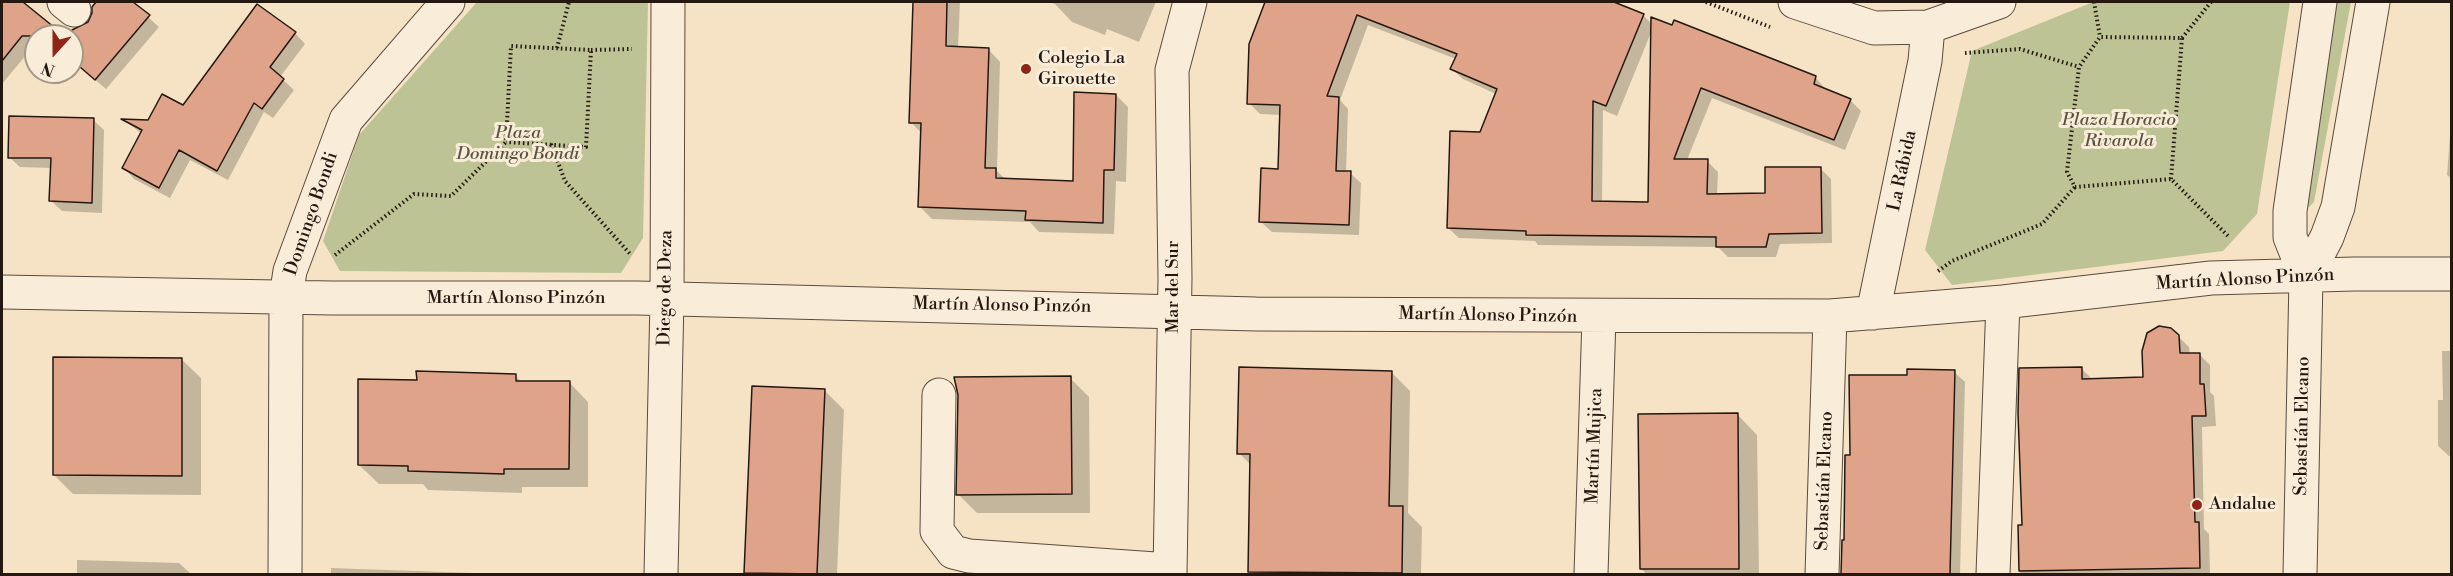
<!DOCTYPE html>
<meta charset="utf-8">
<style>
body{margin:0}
#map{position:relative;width:2453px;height:576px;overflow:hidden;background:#f6e3c5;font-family:"Libre Bodoni",serif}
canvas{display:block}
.frame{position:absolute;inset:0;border:3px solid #251811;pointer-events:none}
.north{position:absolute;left:24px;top:24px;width:60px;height:60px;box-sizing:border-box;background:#f9edd9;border:2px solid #a49889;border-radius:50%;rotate:201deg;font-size:16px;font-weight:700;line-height:24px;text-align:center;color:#251811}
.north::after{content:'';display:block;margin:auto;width:21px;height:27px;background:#8f2418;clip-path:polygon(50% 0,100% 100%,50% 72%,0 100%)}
</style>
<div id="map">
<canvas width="2453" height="576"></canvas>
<div class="frame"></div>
<div class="north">N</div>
</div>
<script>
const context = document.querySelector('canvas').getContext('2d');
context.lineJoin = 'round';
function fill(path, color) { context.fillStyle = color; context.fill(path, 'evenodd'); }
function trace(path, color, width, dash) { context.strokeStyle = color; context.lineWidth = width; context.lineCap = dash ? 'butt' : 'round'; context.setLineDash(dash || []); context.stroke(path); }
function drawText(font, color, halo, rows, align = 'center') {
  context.font = font + ' "Libre Bodoni",serif'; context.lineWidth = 6; context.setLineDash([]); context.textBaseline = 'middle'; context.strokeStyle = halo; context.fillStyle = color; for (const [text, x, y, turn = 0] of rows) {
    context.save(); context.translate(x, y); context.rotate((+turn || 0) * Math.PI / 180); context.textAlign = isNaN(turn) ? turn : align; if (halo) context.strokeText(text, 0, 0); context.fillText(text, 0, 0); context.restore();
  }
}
fill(new Path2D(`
 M477 2H648L643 238 621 273 340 271 323 241 359 135Z
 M2093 2H2290L2257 214 2223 251 1952 285 1925 250 1972 51Z
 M2329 2H2351L2314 202 2307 209 2303 208Z`), '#bdc394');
fill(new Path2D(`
 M2 2H21L39 16 42 36H36V43L2 84Z
 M98 2H131L159 27 106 89 72 60V36H69L74 30 89 23 93 7Z
 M915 2H960L958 48 988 49 1000 62 997 171 1005 179 1074 182 1116 95 1128 107 1126 182 1116 181 1114 234 1039 232 1030 222 932 219 919 206 922 134 911 122Z
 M1048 2H1156L1139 42 1107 29 1105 35 1072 22 1055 4Z
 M1268 2H1610L1643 15 1652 24 1673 27 1675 22 1816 78 1826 90 1850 100 1861 111 1845 150 1712 98 1687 160 1707 161 1718 172 1717 195 1767 194 1820 168 1831 179 1832 243 1780 244 1776 257H1728L1718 247 1538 245 1535 241 1459 238 1448 228 1496 94 1463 79 1452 69 1456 59 1368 25 1340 100 1348 109 1346 173H1350L1361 183 1359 235 1272 232 1261 222 1279 170 1282 115 1260 114 1249 103 1251 44ZM1652 30 1649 204 1602 202 1603 110 1617 116Z
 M295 33 305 44 280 77 294 90 273 118 264 112 228 180 190 160 170 198 134 179 124 168 142 134 124 120 149 121 183 107Z
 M2452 110V179L2447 175Z
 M93 120 104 130 102 213 62 211 51 201 52 168 20 167 9 157Z
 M2178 336 2189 347 2190 355 2199 354 2210 365V392L2214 396 2216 426 2202 427 2204 529 2209 534 2210 574H2020L2019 526H2023L2082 369 2092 379 2145 378Z
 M2442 351H2452V456H2449L2438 446V400H2443Z
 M181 359 201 378V495L73 494 54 475Z
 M1391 372 1410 391 1408 513 1422 527 1421 574H1253L1250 571 1251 465 1239 453Z
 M1954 372 1965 382 1960 574H1842L1852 456Z
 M515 376 522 382H569L588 402V487H522V493L428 490 423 484H379L359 465 418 381Z
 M1070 378 1089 397 1090 513H977L958 494Z
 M825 391 844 410 837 574H747L746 573Z
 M1737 414 1757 435 1759 574H1647L1641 569Z
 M77 560 179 563 191 574H77Z
 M331 568 502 574H331Z`), '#0003');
const building = new Path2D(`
 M2 2H23L65 36H22L2 61Z
 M96 2H133L150 15 95 80 72 60V30L88 22 92 13V7Z
 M913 2H947L946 46 989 48 985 168H996V178L1073 181 1074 92 1116 94 1114 170H1104L1103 223 1025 220 1026 211 918 207 921 123H909Z
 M1265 2H1614L1644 14 1606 106 1593 101 1592 201 1648 202 1651 17 1672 25 1674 20 1816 76 1814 84 1851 99 1834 140 1701 88 1674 159H1708L1707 194 1765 193V167H1821L1822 233 1769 234 1766 247H1716V237L1526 235V231L1447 228 1450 131 1480 132 1497 89 1450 69 1457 54 1357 15 1327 96 1339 97 1336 171H1351L1349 225 1259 222 1261 168 1278 169 1280 105 1247 104 1249 44Z
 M257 4 296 32 270 67 284 79 262 109 254 103 217 171 179 150 159 188 122 168 142 130 121 119 148 120 162 94 183 105Z
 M9 116 94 118 92 203 49 201 51 158H8Z
 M2159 326 2171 328 2179 335 2180 353H2200V384H2204L2206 416H2192L2195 522H2199L2200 568 2019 571 2018 525H2022L2018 413 2019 368 2082 367V379L2143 377 2142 351 2147 333Z
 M53 357 182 358V476L53 475Z
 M1239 367 1392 371 1389 506H1403L1402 573 1248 572 1250 454H1237Z
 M1907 369 1955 370 1950 574H1841L1842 540H1844L1845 455H1850L1849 375H1907Z
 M416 371 516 374V381H570L569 469H504V474L408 471V466L358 465V379L417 380Z
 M1071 376 1072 494 956 495 958 395 954 377Z
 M752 386 825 389 817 574 744 573Z
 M1738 413 1739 569H1640L1638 414Z`);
fill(building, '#dfa38a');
trace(building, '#251811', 1.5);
const minor = new Path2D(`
 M64 2 74 10
 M1795 2 1874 28 1928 27 1999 2
 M2306 277 2327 237 2338 207 2373 2
 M2 292 332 298H637L1256 314 1830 316 2003 302 2211 278 2354 274H2452
 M1873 313 1925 61 1928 27
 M939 395 937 531 953 552 969 556 1170 570
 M285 574 286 297 290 271 346 120 448 2
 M661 574 667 299 668 2
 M1170 574 1175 278 1172 70 1190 2
 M1591 574 1599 317
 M1822 574 1830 316
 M1993 574 2003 302
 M2300 574 2306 277 2290 237V211L2320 2`);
trace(minor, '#594b3e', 35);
trace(new Path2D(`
 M1706 2 1770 27
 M2094 2 2100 37
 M2182 38 2211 2
 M557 48 569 2
 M591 50 632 49
 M1965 53 2020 49 2079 67
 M551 144 565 181 631 255
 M2171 179 2182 38 2100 37 2079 67 2067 172 2075 187 2171 179 2228 236
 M335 255 414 194 451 196 506 142 511 46 591 50 586 147 506 142
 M1938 271 1952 261 2042 224 2075 187`), '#251811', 4, [1.5, 3]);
trace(minor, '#f9edd9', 33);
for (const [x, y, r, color] of [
 [1026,69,6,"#8f2418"],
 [2197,505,6,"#8f2418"]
]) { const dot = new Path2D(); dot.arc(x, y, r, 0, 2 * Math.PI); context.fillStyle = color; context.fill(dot); trace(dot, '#f9edd9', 2); }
drawText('18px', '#251811', '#f9edd9', [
 ["Colegio La",1038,59],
 ["Girouette",1038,80],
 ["Andalue",2209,505]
], 'left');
drawText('italic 18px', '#5a543f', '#f9edd9', [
 ["Plaza Horacio",2119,121],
 ["Rivarola",2119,142],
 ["Plaza",518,134],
 ["Domingo Bondi",518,155]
]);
drawText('18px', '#251811', '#f9edd9', [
 ["La Rábida",1903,171,-78],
 ["Domingo Bondi",312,214,-71],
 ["Martín Alonso Pinzón",2245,280,-3],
 ["Mar del Sur",1174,287,-90],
 ["Diego de Deza",666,288,-89],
 ["Martín Alonso Pinzón",516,299],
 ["Martín Alonso Pinzón",1002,306,1],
 ["Martín Alonso Pinzón",1488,316,1],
 ["Sebastián Elcano",2303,426,-89],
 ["Martín Mujica",1595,446,-88],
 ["Sebastián Elcano",1825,481,-88]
]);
</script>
